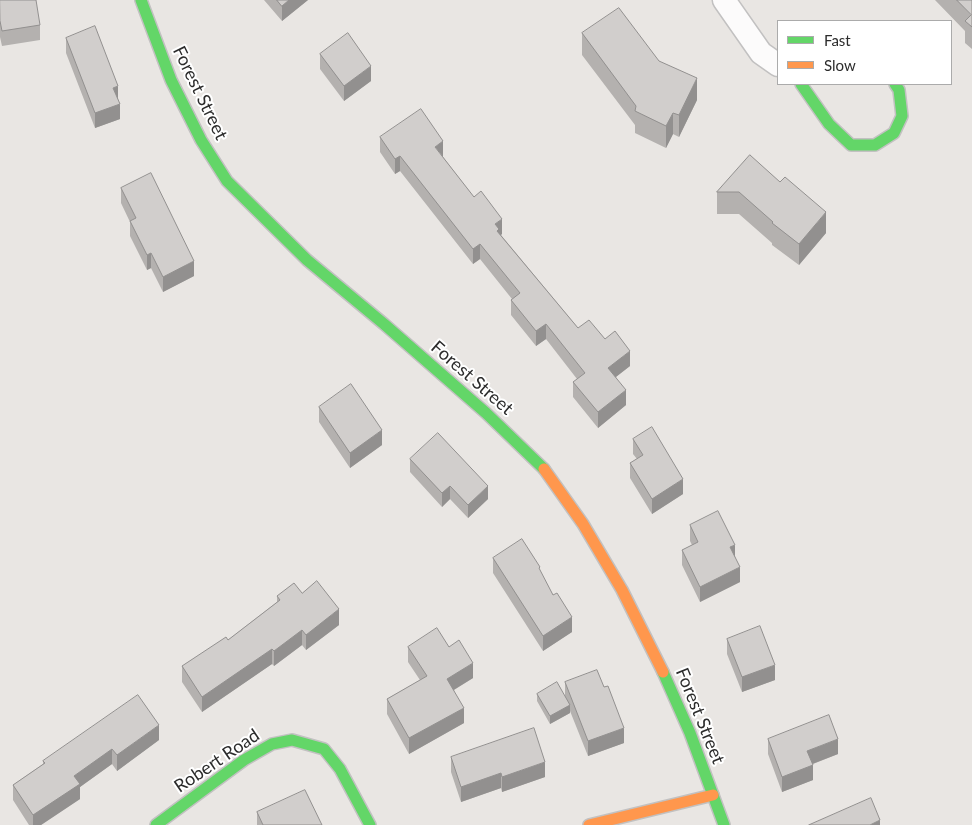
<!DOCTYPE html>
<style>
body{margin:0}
#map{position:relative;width:972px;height:825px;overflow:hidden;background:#e9e6e3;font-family:Lato,sans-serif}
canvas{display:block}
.legend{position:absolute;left:777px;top:20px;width:175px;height:65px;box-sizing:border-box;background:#fff;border:1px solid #ababab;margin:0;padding:6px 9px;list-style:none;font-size:15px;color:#2c2c2c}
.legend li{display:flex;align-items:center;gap:10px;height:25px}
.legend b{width:25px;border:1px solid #ababab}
</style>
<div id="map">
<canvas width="972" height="825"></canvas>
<ul class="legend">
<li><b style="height:6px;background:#63d668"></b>Fast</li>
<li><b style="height:6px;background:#ff974d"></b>Slow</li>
</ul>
</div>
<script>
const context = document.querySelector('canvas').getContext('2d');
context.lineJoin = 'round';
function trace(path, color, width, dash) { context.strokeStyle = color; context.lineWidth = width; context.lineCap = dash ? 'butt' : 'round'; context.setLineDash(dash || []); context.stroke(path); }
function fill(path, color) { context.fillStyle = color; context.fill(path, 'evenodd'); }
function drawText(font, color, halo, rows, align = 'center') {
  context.font = font + ' Lato,sans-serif'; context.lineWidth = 4; context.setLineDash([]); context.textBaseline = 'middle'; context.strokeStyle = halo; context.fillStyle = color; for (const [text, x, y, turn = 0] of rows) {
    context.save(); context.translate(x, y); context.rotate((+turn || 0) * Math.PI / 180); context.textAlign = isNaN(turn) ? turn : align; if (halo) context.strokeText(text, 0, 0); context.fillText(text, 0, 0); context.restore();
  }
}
const street = new Path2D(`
 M724 0 761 53 778 65`);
const fast = new Path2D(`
 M141 0 171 80 201 140 227 181 307 260 384 324 486 413 544 469
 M801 84 829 124 851 145H875L894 133 902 116 899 90 895 84
 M663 672 690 733 724 825
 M156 825 244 760 272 744 292 740 324 749 340 769 370 825`);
const slow = new Path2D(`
 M544 469 583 524 622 590 663 672
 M589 825 713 795`);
trace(street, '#c2c1c1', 25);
trace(fast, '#c2c1c1', 14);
trace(slow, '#c2c1c1', 14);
trace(street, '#fcfbfb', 22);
trace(fast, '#63d668', 11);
trace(slow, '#ff974d', 11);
fill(new Path2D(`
 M0 0 40 25V40L2 46 0 37Z
 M264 0H308L282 21Z
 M935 0H972V49L965 43V31Z
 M582 33 659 61 697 100 679 137 673 134 666 148 635 133V125L582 55Z
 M66 38 118 98 120 119 95 128 66 53Z
 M320 54 371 81 344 101 320 69Z
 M380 137 443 157 502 234 501 235 578 328 605 339 630 366 616 377 626 405 598 428 573 397V382L577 379 546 339 536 346 511 315V300L512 299 480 259 473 264 400 171 395 174 380 152Z
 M750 155 826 233 799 265 772 245V243L739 214H717V192Z
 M121 188 194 276 163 292 151 268 147 270 130 236V222L121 203Z
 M319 407 382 445 350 468 319 422Z
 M633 439 683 494 652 514 630 478V463L637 459 633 454Z
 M410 459 488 499 468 518 450 499 442 507 410 472Z
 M690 525 735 556 740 582 700 602 682 565V550L692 545 690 541Z
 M493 558 540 571 553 595 572 632 543 651 493 573Z
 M302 593 339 625 306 650 302 645 274 666 272 664 202 712 182 682V666L228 640 277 602V596Z
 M727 639 775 680 742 692 727 654Z
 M408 647H449L473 678 454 690 464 723 409 754 387 714V699L420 680 408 662Z
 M565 682 624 743 588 756 570 711V713L550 724 537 701V694L565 696Z
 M768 739 838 754 813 764V780L782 792 768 754Z
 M159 740 117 771 112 764 80 787V799L41 825H29L13 800V785L43 764V761Z
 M451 757 545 777 502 792 501 788 461 802 451 772Z
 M257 812 322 825H257Z`), '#b4b1af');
fill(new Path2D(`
 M289 0H308L282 21V6Z
 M371 66V81L344 101V86Z
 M697 78V100L679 137V115Z
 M118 86V101L113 88Z
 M120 104V119L95 128V113Z
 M673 113V134L666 148V126Z
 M443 141V157L435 147Z
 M400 156V171L395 174V159Z
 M826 212V233L799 265V244Z
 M502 219V234L499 236 495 224Z
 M480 244V259L473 264V249Z
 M151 253V268L147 270V255Z
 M194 261V276L163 292V277Z
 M546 324V339L536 346V331Z
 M630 351V366L608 383V368Z
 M626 390V405L598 428V412Z
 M382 430V445L350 468V453Z
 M683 479V494L652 514V499Z
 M450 486V499L442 507V493Z
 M488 486V499L468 518V505Z
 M735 545V560L730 547Z
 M740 567V582L700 602V587Z
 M339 609V625L306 650V635Z
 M572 617V632L543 651V636Z
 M302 630V645L274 666V651Z
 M272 649V664L202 712V697Z
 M473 663V678L447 694V679Z
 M775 665V680L742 692V677Z
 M570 705V713L550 724V716Z
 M464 708V723L409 754V738Z
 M159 725V740L117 771V755Z
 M624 728V743L588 756V741Z
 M838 739V754L807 766V751Z
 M112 749V764L80 787V799L41 825H33V815L74 776Z
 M545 762V777L502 792V777Z
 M813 765V780L782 792V777Z
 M501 773V788L461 802V787Z
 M880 820V825H870Z`), '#92908f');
const building = new Path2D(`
 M0 0H36L40 25 2 31 0 21Z
 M277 0H289L282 6Z
 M957 0H972V27L965 21 971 15Z
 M619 8 659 61 697 78 679 115 673 113 666 126 635 111 636 106 582 33Z
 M95 26 118 86 113 88 120 104 95 113 66 38Z
 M348 33 371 66 344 86 320 54Z
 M421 109 443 141 435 147 474 197 481 191 502 219 495 224 499 229 497 231 578 328 589 320 605 339 615 331 630 351 608 368 626 390 598 412 573 382 585 373 546 324 536 331 511 300 520 293 480 244 473 249 400 156 395 159 380 137Z
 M750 155 780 182 785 177 826 212 799 244 772 223 773 222 739 192H717Z
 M151 173 194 261 163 277 151 253 147 255 130 221 136 218 121 188Z
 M351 384 382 430 350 453 319 407Z
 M652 427 683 479 652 499 630 463 643 455 633 439Z
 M438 433 488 486 468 505 450 486 442 493 410 459Z
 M718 511 735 545 730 547 740 567 700 587 682 550 698 542 690 525Z
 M522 539 540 567 539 568 553 595 557 593 572 617 543 636 493 558Z
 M317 581 339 609 306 635 302 630 274 651 272 649 202 697 182 666 226 637 228 640 280 600 277 596 294 583 302 593Z
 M760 626 775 665 742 677 727 639Z
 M437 628 449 647 459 640 473 663 447 679 464 708 409 738 387 699 427 676 408 647Z
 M597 670 604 687 608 686 624 728 588 741 565 682Z
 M557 682 570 705 550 716 537 694Z
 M138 695 159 725 117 755 112 749 74 776 80 784 33 815 13 785 45 763 43 761Z
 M829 715 838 739 807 751 813 765 782 777 768 739Z
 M534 728 545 762 502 777 501 773 461 787 451 757Z
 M305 790 322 825H263L257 812Z
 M871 798 880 820 870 825H809Z`);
fill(building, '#d1cecc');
trace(building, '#92908f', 1);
drawText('18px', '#2c2c2c', '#fff', [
 ["Forest Street",200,93,64],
 ["Forest Street",472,378,41],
 ["Forest Street",700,716,68],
 ["Robert Road",217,761,-34]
]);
</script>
